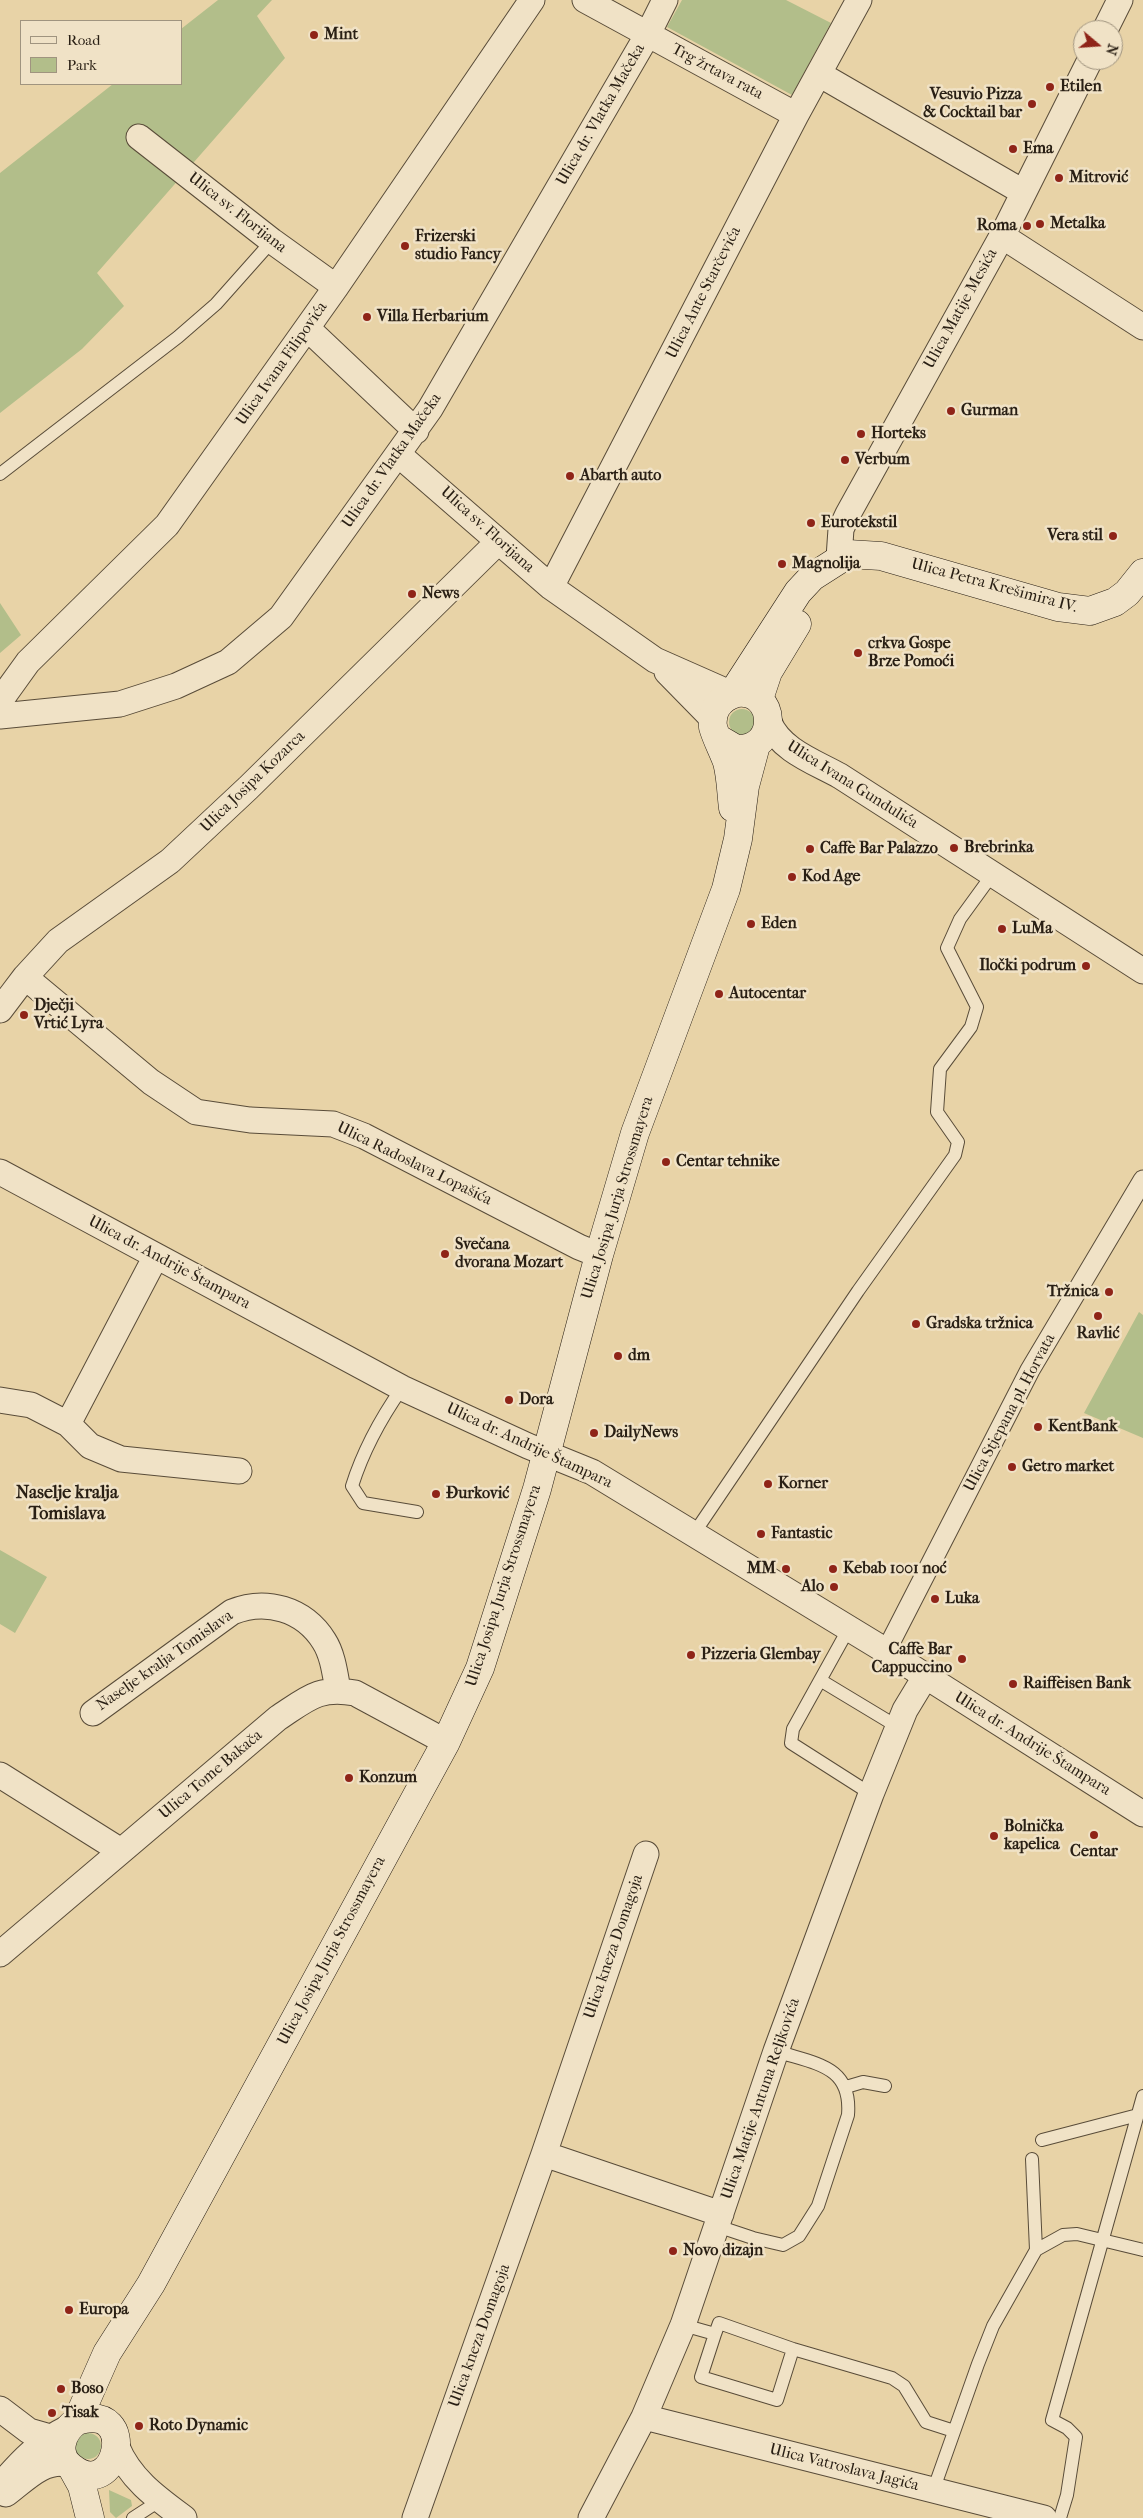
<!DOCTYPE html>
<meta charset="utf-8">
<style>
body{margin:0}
#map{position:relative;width:1143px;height:2518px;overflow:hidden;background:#e8d3a7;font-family:"IM FELL French Canon",serif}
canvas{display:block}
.legend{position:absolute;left:20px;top:20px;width:162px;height:65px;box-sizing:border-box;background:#f0e2c6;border:1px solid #a0947f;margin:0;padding:6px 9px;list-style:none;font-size:15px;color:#291f14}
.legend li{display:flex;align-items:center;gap:10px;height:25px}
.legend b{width:25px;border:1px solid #a0947f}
.north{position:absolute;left:1073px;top:20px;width:50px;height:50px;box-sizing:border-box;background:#f0e2c6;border:1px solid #a0947f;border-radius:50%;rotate:108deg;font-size:14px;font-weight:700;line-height:20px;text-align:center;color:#291f14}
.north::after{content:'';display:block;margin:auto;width:18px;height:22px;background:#8f2418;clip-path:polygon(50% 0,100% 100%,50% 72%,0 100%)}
</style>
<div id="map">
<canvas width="1143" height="2518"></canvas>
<ul class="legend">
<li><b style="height:6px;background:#f0e2c6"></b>Road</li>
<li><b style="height:14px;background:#b2be8a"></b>Park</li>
</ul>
<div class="north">N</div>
</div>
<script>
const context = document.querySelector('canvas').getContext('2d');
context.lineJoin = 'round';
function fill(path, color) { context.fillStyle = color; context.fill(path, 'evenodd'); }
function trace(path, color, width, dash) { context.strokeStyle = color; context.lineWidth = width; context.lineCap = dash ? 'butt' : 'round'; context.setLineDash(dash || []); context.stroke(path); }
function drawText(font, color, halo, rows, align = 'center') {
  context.font = font + ' "IM FELL French Canon",serif'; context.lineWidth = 5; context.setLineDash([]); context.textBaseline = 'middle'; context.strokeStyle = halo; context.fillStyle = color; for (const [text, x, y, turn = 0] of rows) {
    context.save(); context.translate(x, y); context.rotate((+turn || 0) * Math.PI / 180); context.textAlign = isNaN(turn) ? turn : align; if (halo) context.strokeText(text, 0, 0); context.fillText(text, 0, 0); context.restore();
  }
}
fill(new Path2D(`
 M218 0H272L257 16 285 58 97 273 124 306 82 349 0 413V173L113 84H181V29Z
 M682 0H786L831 23 792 95 667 27Z
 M0 603 21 635 0 653Z
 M729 722a13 13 0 1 1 26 0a13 13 0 1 1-26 0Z
 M1139 1312 1143 1315V1438L1084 1413Z
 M0 1550 47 1577 15 1633 0 1624Z
 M75 2446a13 13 0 1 1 26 0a13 13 0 1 1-26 0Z
 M109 2490 131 2500 132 2506 116 2518 110 2512Z`), '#b2be8a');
const service = new Path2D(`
 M0 474 178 337 216 304 272 241
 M402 1388C381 1418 363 1451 352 1486L363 1503 417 1512
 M695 1532 858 1291 955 1155 958 1142 937 1112 940 1069 971 1027 977 1007 947 948 960 919 992 875
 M849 1628 793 1729 791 1743 871 1794
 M820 1680 898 1727
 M846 2087 863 2082 885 2086
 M1042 2140 1138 2115
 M1032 2159 1036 2250
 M717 2226 753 2238 783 2245 799 2236 818 2206 848 2115C852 2065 815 2064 776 2051
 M683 2325 715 2334 719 2323 793 2349 892 2378 904 2386 926 2422 954 2431
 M715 2334 701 2377 777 2400 793 2349
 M933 2491 978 2364 993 2326 1036 2250 1063 2235 1077 2234 1143 2250
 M133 2518 153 2505 164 2503
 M1060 2518 1067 2495 1076 2437 1067 2428 1052 2420 1143 2096`);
const pedestrian = new Path2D(`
 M886 1651 1030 1370 1143 1180`);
const minor = new Path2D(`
 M585 0 796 115
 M1105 30 1120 0
 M819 74 1023 192
 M139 137 272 241 336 287
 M1002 236 1143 327
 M307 328 416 431
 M399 455 551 587 655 660 732 694
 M839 558 841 529 848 514 1002 236 1090 60
 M551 587 796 115 859 0
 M667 672 713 719
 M0 701 28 662 167 525 336 287 532 0
 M0 716 120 704 176 686 228 662 281 617 430 409 648 34 665 0
 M769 722C780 750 815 762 840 776L1143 971
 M25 977 151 1082 196 1112 250 1120 333 1124 364 1136 579 1247 599 1255
 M0 1010 25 977 58 941 170 861 248 788 498 542
 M0 1172 402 1388 528 1446 592 1472 886 1651 1143 1814
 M156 1256 68 1424 90 1446 121 1459 239 1471
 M0 1400 31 1405 68 1424
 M93 1713 232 1612C266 1598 304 1609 324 1641 333 1655 335 1674 338 1690
 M0 1775 121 1851
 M0 1954 278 1718C307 1699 319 1686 355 1693L446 1742
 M544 2154 721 2214
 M0 2409 29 2431 50 2437
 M644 2417 1044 2518
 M117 2447C130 2479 157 2498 184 2518
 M0 2486C20 2462 39 2442 68 2428
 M6 2494C25 2480 43 2459 68 2464
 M415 2518 544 2154 646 1854
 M591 2518 644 2417 683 2325 776 2051 871 1794 905 1710 925 1677`);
const secondary = new Path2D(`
 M732 694 798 592 812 577 848 554 881 556 1058 607 1090 611 1115 602 1127 593 1143 573
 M759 699 768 672 797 624
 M719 739 736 749C781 751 776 688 737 693 728 695 721 700 716 708 713 714 712 720 713 727 716 738 723 751 727 762 731 777 731 793 733 808
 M77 2421C141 2401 117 2505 71 2467 54 2454 62 2431 77 2421L107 2353 151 2284 446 1742 480 1668 537 1489 599 1255 635 1133 726 889 738 839 745 786 756 745
 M72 2468 82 2486 90 2518`);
trace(service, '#594c39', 14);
trace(pedestrian, '#594c39', 21);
trace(minor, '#594c39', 27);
trace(secondary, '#291f14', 29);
trace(service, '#f0e2c6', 12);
trace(pedestrian, '#f0e2c6', 19);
trace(minor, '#f0e2c6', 25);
trace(secondary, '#f0e2c6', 28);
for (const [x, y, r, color] of [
 [314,35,5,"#8f2418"],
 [1050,87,5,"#8f2418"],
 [1032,104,5,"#8f2418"],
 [1013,149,5,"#8f2418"],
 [1059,178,5,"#8f2418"],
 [1040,224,5,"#8f2418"],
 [1027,226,5,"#8f2418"],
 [405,246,5,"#8f2418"],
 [367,317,5,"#8f2418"],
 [951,411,5,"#8f2418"],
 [861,434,5,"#8f2418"],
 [845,460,5,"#8f2418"],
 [570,476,5,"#8f2418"],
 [811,523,5,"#8f2418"],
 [1113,536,5,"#8f2418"],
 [782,564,5,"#8f2418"],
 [412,594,5,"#8f2418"],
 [858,653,5,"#8f2418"],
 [954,848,5,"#8f2418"],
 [810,849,5,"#8f2418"],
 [792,877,5,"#8f2418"],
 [751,924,5,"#8f2418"],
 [1002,929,5,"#8f2418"],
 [1086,966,5,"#8f2418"],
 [719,994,5,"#8f2418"],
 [24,1015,5,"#8f2418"],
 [666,1162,5,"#8f2418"],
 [445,1254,5,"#8f2418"],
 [1109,1292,5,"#8f2418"],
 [1098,1316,5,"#8f2418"],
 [916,1324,5,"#8f2418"],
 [618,1356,5,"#8f2418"],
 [509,1400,5,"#8f2418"],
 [1038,1427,5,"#8f2418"],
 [594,1433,5,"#8f2418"],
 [1012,1467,5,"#8f2418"],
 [768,1484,5,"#8f2418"],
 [436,1494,5,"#8f2418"],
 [761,1534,5,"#8f2418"],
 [786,1569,5,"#8f2418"],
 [833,1569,5,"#8f2418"],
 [834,1587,5,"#8f2418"],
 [935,1599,5,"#8f2418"],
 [691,1655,5,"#8f2418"],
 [962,1659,5,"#8f2418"],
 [1013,1684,5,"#8f2418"],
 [349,1778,5,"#8f2418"],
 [1094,1835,5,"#8f2418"],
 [994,1836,5,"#8f2418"],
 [673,2251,5,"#8f2418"],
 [69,2310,5,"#8f2418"],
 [61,2389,5,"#8f2418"],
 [52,2413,5,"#8f2418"],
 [139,2426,5,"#8f2418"]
]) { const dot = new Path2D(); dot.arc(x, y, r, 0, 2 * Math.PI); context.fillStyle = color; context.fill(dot); trace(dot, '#f0e2c6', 2); }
drawText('bold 16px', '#291f14', '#f0e2c6', [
 ["Mint",324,35],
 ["Etilen",1060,87],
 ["Vesuvio Pizza",1022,95,"right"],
 ["& Cocktail bar",1022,113,"right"],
 ["Ema",1023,149],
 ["Mitrović",1069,178],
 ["Metalka",1050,224],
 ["Roma",1017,226,"right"],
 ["Frizerski",415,237],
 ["studio Fancy",415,255],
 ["Villa Herbarium",377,317],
 ["Gurman",961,411],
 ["Horteks",871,434],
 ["Verbum",855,460],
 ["Abarth auto",580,476],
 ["Eurotekstil",821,523],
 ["Vera stil",1103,536,"right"],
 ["Magnolija",792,564],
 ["News",422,594],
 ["crkva Gospe",868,644],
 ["Brze Pomoći",868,662],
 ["Brebrinka",964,848],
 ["Caffe Bar Palazzo",820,849],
 ["Kod Age",802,877],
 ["Eden",761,924],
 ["LuMa",1012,929],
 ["Iločki podrum",1076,966,"right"],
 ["Autocentar",729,994],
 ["Dječji",34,1006],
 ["Vrtić Lyra",34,1024],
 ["Centar tehnike",676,1162],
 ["Svečana",455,1245],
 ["dvorana Mozart",455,1263],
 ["Tržnica",1099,1292,"right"],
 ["Gradska tržnica",926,1324],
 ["Ravlić",1098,1334,"center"],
 ["dm",628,1356],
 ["Dora",519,1400],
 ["KentBank",1048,1427],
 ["DailyNews",604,1433],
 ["Getro market",1022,1467],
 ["Korner",778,1484],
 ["Đurković",446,1494],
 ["Fantastic",771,1534],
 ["MM",776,1569,"right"],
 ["Kebab 1001 noć",843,1569],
 ["Alo",824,1587,"right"],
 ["Luka",945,1599],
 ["Caffe Bar",952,1650,"right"],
 ["Cappuccino",952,1668,"right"],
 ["Pizzeria Glembay",701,1655],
 ["Raiffeisen Bank",1023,1684],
 ["Konzum",359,1778],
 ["Bolnička",1004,1827],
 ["kapelica",1004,1845],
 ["Centar",1094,1852,"center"],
 ["Novo dizajn",683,2251],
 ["Europa",79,2310],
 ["Boso",71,2389],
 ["Tisak",62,2413],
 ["Roto Dynamic",149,2426]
], 'left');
drawText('16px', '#291f14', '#f0e2c6', [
 ["Trg žrtava rata",717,72,28],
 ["Ulica dr. Vlatka Mačeka",601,115,-60],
 ["Ulica sv. Florijana",237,213,38],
 ["Ulica Ante Starčevića",704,293,-63],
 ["Ulica Matije Mesića",961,309,-61],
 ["Ulica Ivana Filipovića",282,364,-55],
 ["Ulica dr. Vlatka Mačeka",392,461,-55],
 ["Ulica sv. Florijana",487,530,42],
 ["Ulica Petra Krešimira IV.",994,586,15],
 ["Ulica Josipa Kozarca",253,782,-44],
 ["Ulica Ivana Gundulića",852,785,32],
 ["Ulica Radoslava Lopašića",414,1164,26],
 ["Ulica Josipa Jurja Strossmayera",618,1198,-73],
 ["Ulica dr. Andrije Štampara",169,1263,28],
 ["Ulica Stjepana pl. Horvata",1010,1413,-62],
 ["Ulica dr. Andrije Štampara",529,1446,25],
 ["Ulica Josipa Jurja Strossmayera",504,1586,-72],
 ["Naselje kralja Tomislava",165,1661,-35],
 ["Ulica dr. Andrije Štampara",1032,1744,32],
 ["Ulica Tome Bakača",211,1775,-40],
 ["Ulica kneza Domagoja",614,1947,-71],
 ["Ulica Josipa Jurja Strossmayera",332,1951,-62],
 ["Ulica Matije Antuna Reljkovića",761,2099,-71],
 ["Ulica kneza Domagoja",480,2336,-70],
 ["Ulica Vatroslava Jagića",844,2468,14]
]);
drawText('bold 18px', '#291f14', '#f0e2c6', [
 ["Naselje kralja",67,1494],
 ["Tomislava",67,1515]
]);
</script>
